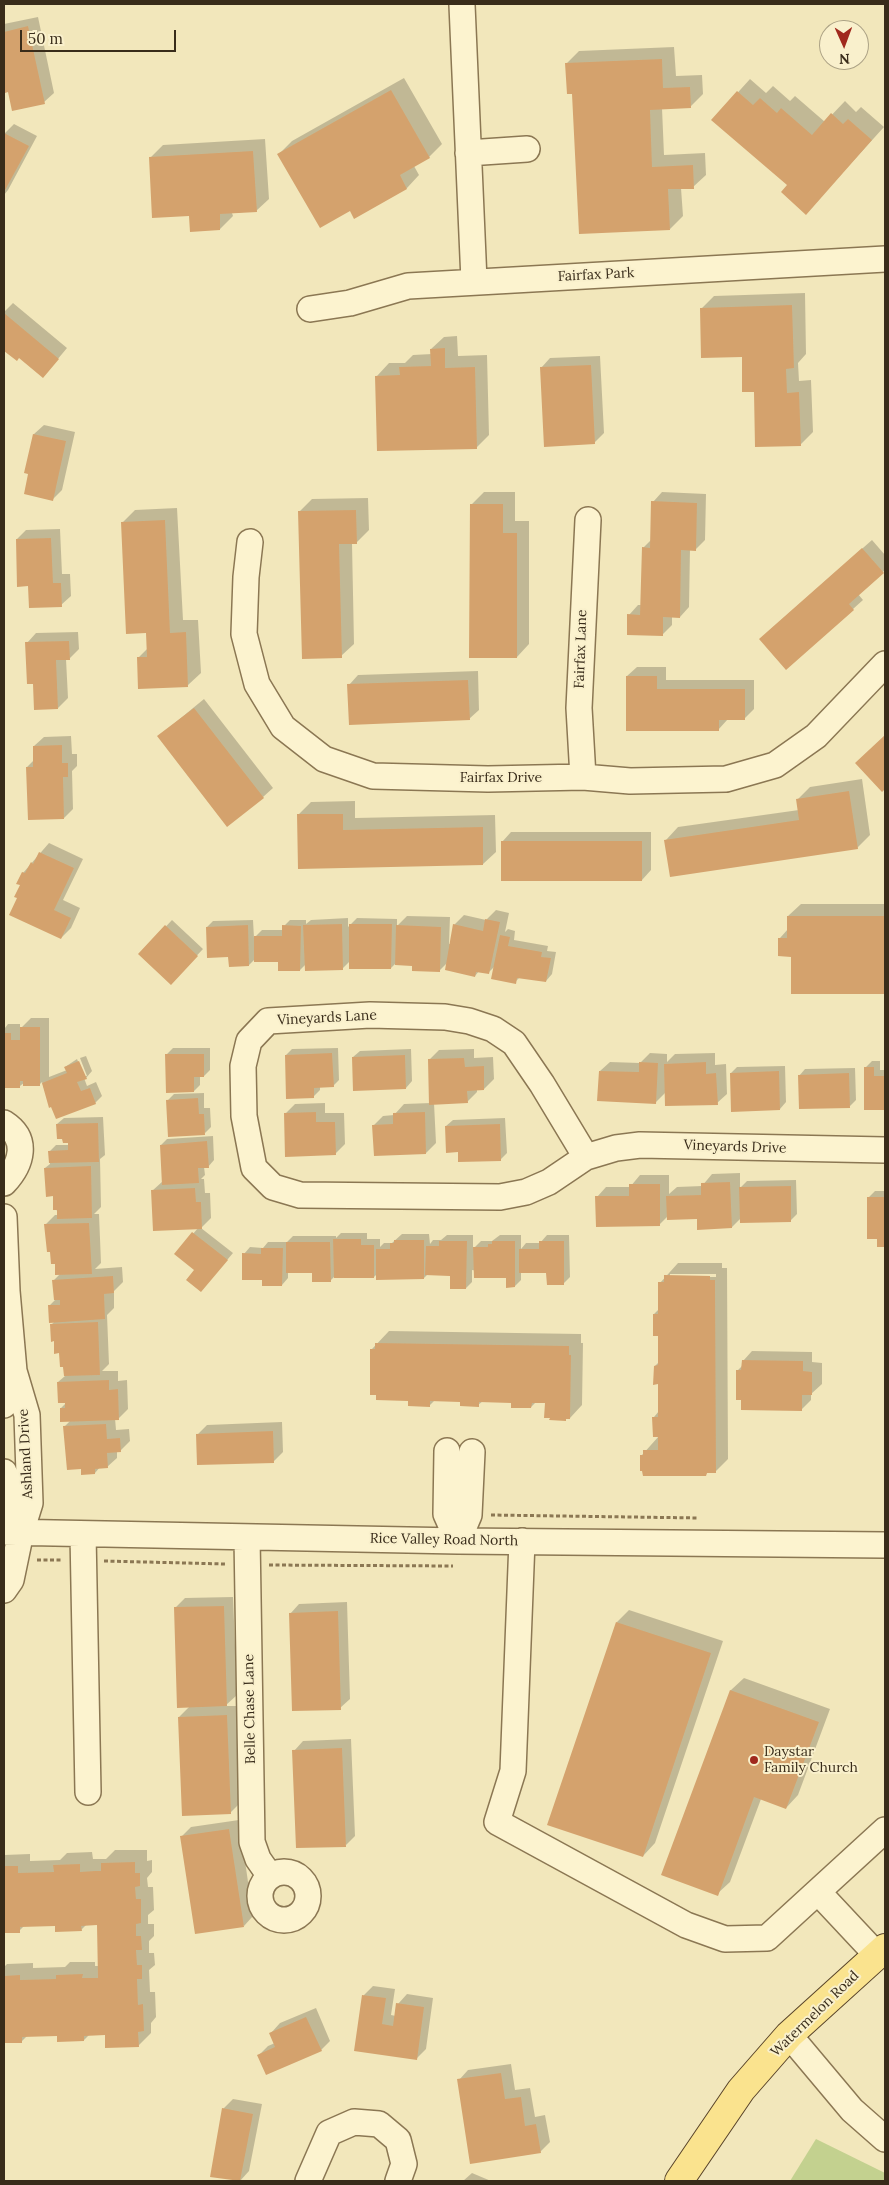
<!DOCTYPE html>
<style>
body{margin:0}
#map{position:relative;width:889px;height:2185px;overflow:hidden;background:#f2e7bb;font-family:Lora,serif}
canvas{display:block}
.frame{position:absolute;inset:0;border:5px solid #392c1a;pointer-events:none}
.north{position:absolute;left:819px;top:20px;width:50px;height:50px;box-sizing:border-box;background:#f9f0cc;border:1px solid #aca285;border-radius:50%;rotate:178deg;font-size:14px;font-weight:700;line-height:20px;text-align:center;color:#392c1a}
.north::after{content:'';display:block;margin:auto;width:18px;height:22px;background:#a0291d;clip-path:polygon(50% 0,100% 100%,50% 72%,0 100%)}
.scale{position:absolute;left:20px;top:30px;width:156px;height:22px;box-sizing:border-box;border:2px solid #392c1a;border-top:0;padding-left:6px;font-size:15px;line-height:18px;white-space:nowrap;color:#392c1a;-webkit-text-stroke:4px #f9f0cc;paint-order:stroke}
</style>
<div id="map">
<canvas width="889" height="2185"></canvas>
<div class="frame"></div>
<div class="north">N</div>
<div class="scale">50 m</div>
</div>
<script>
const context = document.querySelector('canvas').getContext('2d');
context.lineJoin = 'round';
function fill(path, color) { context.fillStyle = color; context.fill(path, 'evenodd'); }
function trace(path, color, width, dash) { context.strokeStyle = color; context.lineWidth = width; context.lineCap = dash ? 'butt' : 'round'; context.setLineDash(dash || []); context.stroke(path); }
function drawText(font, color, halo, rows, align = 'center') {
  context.font = font + ' Lora,serif'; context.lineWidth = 4; context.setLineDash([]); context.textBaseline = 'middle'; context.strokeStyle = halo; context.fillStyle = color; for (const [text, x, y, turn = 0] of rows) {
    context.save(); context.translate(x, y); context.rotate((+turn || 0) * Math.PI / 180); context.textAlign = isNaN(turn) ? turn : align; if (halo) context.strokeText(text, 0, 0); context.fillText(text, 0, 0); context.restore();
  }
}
fill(new Path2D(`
 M816 2139 885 2173V2181H790Z`), '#c3d18f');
fill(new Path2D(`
 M38 17 54 93 44 102 9 91 6 92 4 81V24Z
 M674 47 676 76 702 75 703 94 690 107 662 108 664 155 705 153 706 175 693 187 681 188 683 216 670 229 573 92 567 63 579 51Z
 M404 78 442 144 429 157 414 166 419 175 407 188 355 217 350 209 279 154 292 141Z
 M750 79 766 93 773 86 790 101 795 96 825 122 845 101 856 112 861 107 884 127 806 213 789 185 713 120Z
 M14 124 37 136 8 190 4 195V134Z
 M265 139 269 199 256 211 232 213 233 216 220 229 190 215 150 158 163 145Z
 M805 293 806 354 798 363 799 381 811 380 813 432 800 445 755 391 743 356 701 309 714 296Z
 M13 303 67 348 52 366 20 356 17 359 4 349V312Z
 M457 336 458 356 487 355 489 435 476 448 377 376 389 363H405L413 355 432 354 431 349 444 337Z
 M600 356 604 433 594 443 541 368 550 358Z
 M44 425 75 432 62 490 53 499 30 473 34 434Z
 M484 492H515V521H529V644L517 657 471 505Z
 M662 492 706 494 705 540 695 550 690 549 689 607 680 617 672 616V625L662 635 629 615 638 605H641L643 548 651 540 653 502Z
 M368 498 369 530 356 543H352L354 644 341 656 300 511 312 499Z
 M177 508 183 620H198L201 673 188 685 138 658 148 648 147 631 122 523 135 510Z
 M60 529 62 574H70L71 596 61 605 29 585 17 539 26 530Z
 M872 540 885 555V570L858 594 863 600 853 609 770 630Z
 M78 632 79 649 69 659H66L68 698 58 708 34 682 27 643 36 633Z
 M637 667H666V680H754V709L744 719H728L718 730 627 676Z
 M478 671 479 710 469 719 349 685 358 675Z
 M204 699 273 788 263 797 159 736Z
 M71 736 72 754H77V766L72 771 73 809 64 818 27 767 34 760V746L44 737Z
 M885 736V788L882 791 866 754Z
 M862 779 870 835 857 848 666 840 678 827 799 810 798 799 810 787Z
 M355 801V818L495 815 496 852 483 864 299 868 298 815 311 802Z
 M511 832H651V870L642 880 502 842Z
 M49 843 83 859 63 900 80 908 71 928 61 938 18 897 23 873Z
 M801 904H885V992H792L793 955 780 938 788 929V916Z
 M496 910 509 913 505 932 508 929 515 931 514 940 548 946 547 951 556 952 552 974 546 981 520 977 515 982 495 966 488 973 479 971 475 976 448 962 439 971 413 964H395L391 968 350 961 343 968 306 964 300 970 279 961 255 959 249 965 229 956 207 927 213 921 253 920 254 938 262 930H283L284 926 290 920H306V924L311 920 348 918V927L357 918 397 919V926L407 916 450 917 449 944H451L454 925 464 915 486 920Z
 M172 920 203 949 171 983 140 954Z
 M31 1018H49V1077L67 1070 65 1067 77 1059 84 1076H87L80 1058 86 1056 92 1071 86 1078H84L87 1086 96 1082 102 1096 95 1103 50 1107 42 1082 40 1084 25 1082 20 1086 4 1087V1025L5 1028 8 1024H20V1029Z
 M173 1048H210V1070L204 1076H200V1085L193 1092 166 1055Z
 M338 1048 339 1080 333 1086H320V1090L314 1096 286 1055 292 1049Z
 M411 1049 412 1081 406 1088 353 1057 360 1051Z
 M474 1049V1058L493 1057 494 1079 484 1089H477V1092L467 1102 434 1103 436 1143 426 1153 374 1125 383 1116 394 1115 404 1104 431 1103 429 1060 439 1050Z
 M650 1053 667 1054V1062L675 1054 715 1053V1065L726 1064 727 1094 717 1103 666 1092 656 1102 600 1071 610 1062 640 1063Z
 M872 1061H880V1070H885V1109H866V1067Z
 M785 1066 786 1102 780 1109 731 1073 737 1067Z
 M855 1068 856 1100 850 1106 799 1076 805 1069Z
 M204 1093V1108H210L211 1127 205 1133 167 1101 174 1094Z
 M325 1103V1113H344L345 1144 335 1154 285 1114 295 1104Z
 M103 1117 105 1155 100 1159 101 1207 94 1214H99L101 1263 95 1269 122 1267 123 1282 114 1291V1308L107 1315 109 1364 102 1371H118V1381L127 1380 128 1409 119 1418H115L116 1430 129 1429 130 1441 120 1451H117V1458L107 1467H100L95 1473 82 1468 65 1426 71 1420 61 1408 66 1403 58 1382 65 1376 61 1352 52 1324 55 1321 49 1306 55 1300 54 1280 60 1274 45 1225 55 1215H58L45 1168 50 1164V1151L56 1145H69L57 1124 64 1118Z
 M505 1118 507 1153 500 1160 459 1151 446 1126 453 1120Z
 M213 1136 214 1160 208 1167H204L205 1175 201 1179H204L205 1193H210L211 1218 201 1228 233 1253 201 1291 196 1270 176 1254 198 1228 152 1191 163 1181 161 1145 167 1139Z
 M740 1173V1188L747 1181 796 1180 797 1214 791 1220 741 1218 732 1227 698 1218 668 1216 660 1224 597 1197 606 1187H630L640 1175H669V1194L677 1187 702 1186 712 1174Z
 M875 1191H885V1246H878V1237L868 1198Z
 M341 1233H367V1239H380V1247L384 1243H392L402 1234H429L430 1244 433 1240H441L447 1235H473V1249L481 1241H492L500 1235H521V1249L526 1243H540L547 1235H569L570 1277 564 1283 548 1272H521V1280L515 1286 507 1276 472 1270V1282L466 1288 451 1274H428L424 1278 378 1273 374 1277H334L330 1281 314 1272H288V1278L282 1285 263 1279 244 1254 250 1247 263 1248 268 1242H287L293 1236H336V1238Z
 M678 1263H722V1268H727L728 1459 715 1472H708L706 1474 642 1455 659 1436 654 1417 659 1411V1383L655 1366 659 1362V1335L654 1314 659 1309 660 1283ZM670 1274H716V1277H670Z
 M389 1331 581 1334V1343H583L582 1405 570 1418 546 1402H536L531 1407 512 1402 483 1401 478 1405 461 1401 435 1400 430 1405 409 1400 372 1349Z
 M752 1351 812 1352V1362L822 1363V1384L811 1394V1400L802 1409 737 1371 743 1365V1361Z
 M282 1422 283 1452 274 1461 197 1435 207 1425Z
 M233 1597 237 1695 225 1706H236L240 1803 230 1813 179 1717 190 1706 175 1608 185 1598Z
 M347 1602 350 1699 340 1708 290 1614 299 1604Z
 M629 1610 723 1641 655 1843 643 1856 617 1622Z
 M744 1678 830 1709 798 1795 786 1808 761 1799 730 1882 717 1894 663 1874 731 1690Z
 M351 1739 355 1836 346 1845 294 1751 303 1741Z
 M239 1820 253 1916 244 1926 182 1836 191 1827Z
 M115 1850H147V1861L152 1860V1872L147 1878 148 1887H153L154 1910 148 1915V1924H154V1936L149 1941V1953H154L155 1965 149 1970 150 1992H155L156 2017 151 2023V2033L138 2046 106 2034H90L84 2040 58 2035 27 2036 21 2042H4V1967L7 1964 33 1963V1968L65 1967 70 1962H95V1966H99L98 1924H87L81 1930 56 1925 24 1926 19 1931 4 1932V1855L30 1854V1861L60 1860 67 1853 92 1852 93 1859H106Z
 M373 1986 395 1989 391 2015 396 2016 398 2004 407 1994 433 1998 426 2049 416 2059 356 2050 364 1995Z
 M316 2008 330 2041 321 2050 259 2055 268 2046 275 2043 271 2033 280 2023Z
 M511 2064 515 2090 530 2088 535 2117 545 2115 550 2142 540 2152 459 2080 468 2070Z
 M233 2099 262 2104 249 2171 240 2181 223 2109Z
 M472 2173 491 2181H463Z`), '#0003');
fill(new Path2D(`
 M28 26 45 104 12 111 8 92 5 93 4 87V32Z
 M662 59 663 88 690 87 691 108 650 110 652 167 693 165 694 189H668L670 230 579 234 572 94H567L565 63Z
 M391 90 430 158 400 175 407 189 354 219 350 211 320 228 277 154Z
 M737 91 753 105 760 98 777 113 781 108 812 135 831 113 843 124 848 119 872 140 806 215 781 192 787 185 711 120Z
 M4 133 29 146 4 192Z
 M253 151 257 212 220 214V230L190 232 189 216 152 218 149 157Z
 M792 305 794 368 786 369 787 393 799 392 801 446 755 447 754 392H742V357L701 358 700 308Z
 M4 313 59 359 43 378 19 358 17 361 4 351Z
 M445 348V368L475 367 477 449 377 451 375 376 400 375 399 367 431 366 430 349Z
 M591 365 595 444 544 447 540 367Z
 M33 434 66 441 53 501 24 494 28 474 24 473Z
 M651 501 697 503 696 551 681 550 680 618 663 617V636L627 635V614L640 615 642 547 650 548Z
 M470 504H503V533H517V658H469Z
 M356 510 357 544H339L342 658 302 659 298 511Z
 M165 520 170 633 186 632 188 687 138 689 137 657H147L146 633 126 634 121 522Z
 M51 538 53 583H61L62 607 29 608 28 586 17 587 16 539Z
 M862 548 884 573 849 604 854 610 786 670 759 639Z
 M69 641 70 660H56L58 709 34 710 33 684H27L25 642Z
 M626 676H657V689H745V720H719V731H626Z
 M468 680 470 720 349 725 347 684Z
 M194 708 264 798 227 827 157 736Z
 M885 735V789L882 792 855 763Z
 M62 745V763H68V777H63L64 819 28 820 26 767H33V746Z
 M849 791 858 849 670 877 664 840 799 820 796 799Z
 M297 814H343V830L483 827V865L298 869Z
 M501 841H642V881H501Z
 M39 852 74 868 54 910 71 918 61 939 9 915 17 898 14 897 20 885 16 884 22 872 25 873 31 862 33 864Z
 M787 916H885V994H791V957L778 956V938H787Z
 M485 919 500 922 489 974 476 972 475 977 445 970 453 924 483 931Z
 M342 924 343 970 305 971 303 925Z
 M349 924H392L391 969H349Z
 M165 925 198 956 171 985 138 954Z
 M248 925 249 966 229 967 228 957 207 958 206 927Z
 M282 925 301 926 300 971H278V962H254V936H282Z
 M396 925 441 927 440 972 412 971V966L395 965Z
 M500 935 510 937 508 946 542 952 541 957 551 958 546 982 517 978 516 984 491 979Z
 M20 1027H40V1086H23V1081H20V1088H4V1033H11V1040H20Z
 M332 1053 334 1087 314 1088V1098L286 1099 285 1055Z
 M165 1054H204V1077H194V1092L166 1093Z
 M405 1055 406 1089 353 1091 352 1057Z
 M464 1058 465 1067 484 1066V1090L467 1091 468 1103 429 1105 428 1059Z
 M79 1061 87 1079 77 1082 81 1091 90 1088 96 1104 56 1119 51 1107 49 1108 42 1083 67 1073 64 1067Z
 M639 1062 658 1063 656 1104 597 1101 599 1071 639 1072Z
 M706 1062V1074L716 1073 718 1105 665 1106 664 1064Z
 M864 1067H874V1076H885V1110H864Z
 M779 1071 780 1110 731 1112 730 1073Z
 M849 1073 850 1108 799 1109 798 1075Z
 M198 1098 199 1114H204L205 1135 168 1137 166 1100Z
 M316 1112V1122H335L336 1155 285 1157 284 1113Z
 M425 1112 426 1154 374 1156 372 1125 393 1124V1113Z
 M98 1123 99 1162 49 1163 48 1151 68 1150V1143H63L62 1139H57L56 1124Z
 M500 1124 501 1161 458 1162V1152L446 1153 445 1126Z
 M207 1141 209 1168H198L199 1183 162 1185 160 1145Z
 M91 1166 92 1218 57 1219V1210H53V1196L46 1197 44 1168Z
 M730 1182 732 1228 697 1230V1219L667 1220 666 1196 701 1195V1183Z
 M629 1184H660V1226L596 1227 595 1196H629Z
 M791 1186V1222L740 1223 739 1187Z
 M195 1188 196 1202H201L202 1229 153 1231 151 1190Z
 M867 1197H885V1247H877V1239H867Z
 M89 1223 92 1274 55 1275V1264H51L50 1252H47L44 1224Z
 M192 1232 228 1260 201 1292 186 1280 194 1270 174 1254Z
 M333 1239H361V1245H374V1278H334Z
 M394 1240H424V1279L376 1280V1249H390V1243H394Z
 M439 1241H467L466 1289H450V1276L425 1275 426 1246H439Z
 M492 1241H515V1287L506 1288V1278H474L473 1247H488V1244H492Z
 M539 1241H564V1285H547L546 1273H519V1249H539Z
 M286 1242H330L331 1282H312V1273H286Z
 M261 1248H283L282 1286H262V1280H242V1253L261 1254Z
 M664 1275 710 1276V1280H715L716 1473H707L706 1476H643L642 1471H640V1455H643V1450H658V1437H653L652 1417H658V1384L653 1385 654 1366 658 1365V1336H653V1314H658V1282H664Z
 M113 1276 114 1293 104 1294 105 1319 49 1323 48 1305H60V1300H54L52 1280Z
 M98 1322 100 1375 64 1376 63 1367H60L59 1353 54 1354V1341L51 1342 50 1324Z
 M375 1343 569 1346V1355H571L570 1419H566V1421L549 1420 550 1418H544L545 1403H532L531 1408H511V1403L479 1402V1407L460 1406V1402L430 1401V1407L408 1406V1401L376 1400V1395H370V1349H375Z
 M742 1360 803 1361V1371L812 1372V1395H802V1411L741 1410V1400H736V1370H741Z
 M109 1380V1390L118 1389 119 1420 60 1422V1408H65V1403H58L57 1382Z
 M106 1424 107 1439 120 1438 121 1452 107 1453 108 1468 95 1469V1474L81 1475V1469L67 1470 63 1426Z
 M273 1431 274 1463 197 1465 196 1434Z
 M224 1606 227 1706 177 1708 174 1607Z
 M338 1611 341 1710 292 1711 289 1613Z
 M616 1622 711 1653 643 1857 547 1825Z
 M730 1690 819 1722 786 1809 754 1797 718 1896 661 1875Z
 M227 1715 231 1814 182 1816 178 1717Z
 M342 1748 346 1847 296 1848 292 1750Z
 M229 1829 244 1927 195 1934 180 1836Z
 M135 1862V1873H140V1886L135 1887 136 1899H141V1923L136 1924V1936H141L142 1950H136L137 1965H142V1979H137L138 2005 143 2004 144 2031 138 2032 139 2047 105 2048V2035L84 2036V2041L57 2042V2036L22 2037V2043H4V1976L20 1975V1980L56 1979V1975L83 1974 82 1978H98L97 1925 81 1926 82 1931 55 1932V1926L20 1927V1933H4V1866H18V1873L54 1872 53 1865 80 1864V1872L95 1871H101V1863Z
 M362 1995 386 1998 382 2024 393 2026 396 2003 424 2007 417 2060 354 2051Z
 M306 2017 322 2051 266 2075 257 2055 275 2047 269 2033Z
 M501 2073 505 2099 521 2097 525 2126 536 2124 541 2153 470 2164 457 2079Z
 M222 2108 253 2114 240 2181 210 2177Z`), '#d4a26d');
const minor = new Path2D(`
 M462 5 474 281
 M468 153 527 149
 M310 309 350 303 408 286 885 259
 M250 542 246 577 244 634 257 684 283 727 324 759 373 776 488 779 583 777 630 781 726 779 775 765 816 736 885 664
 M583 777 579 708 588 520
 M4 1123C29 1139 22 1164 4 1183
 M586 1157 542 1084 514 1043 493 1029 469 1021 445 1017 370 1015 268 1021 249 1041 243 1066 244 1116 254 1168 273 1187 300 1195 500 1197 526 1192 549 1182 586 1157 616 1148 640 1145 885 1150
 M4 1217 7 1291 14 1371 27 1415 30 1503 21 1532 11 1580 4 1590
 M4 1405 14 1371
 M447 1451 446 1514 458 1541
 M4 1472 6 1503 21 1532
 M4 1532 458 1541 885 1545
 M83 1534 88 1792
 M247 1537 252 1842 258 1859 270 1876
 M458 1541 469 1515 472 1452
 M522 1541 513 1771 497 1822 686 1925 725 1939 767 1938 885 1830
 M260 1896a24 24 0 1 1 48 0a24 24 0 1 1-48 0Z
 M818 1892 877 1955
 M789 2035 852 2110 885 2139
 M308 2181 329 2133 354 2122 379 2124 398 2140 404 2164 398 2181`);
const major = new Path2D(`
 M679 2181 741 2090 789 2035 885 1948`);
trace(minor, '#8b7753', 28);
trace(major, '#584329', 30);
trace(new Path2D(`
 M491 1515 699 1518
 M37 1560H61
 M104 1561 226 1564
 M269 1565 453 1566`), '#8b7753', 3, [4, 2.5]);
trace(minor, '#fcf3cf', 25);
trace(major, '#fae38e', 28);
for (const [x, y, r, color] of [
 [754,1760,5,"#a0291d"]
]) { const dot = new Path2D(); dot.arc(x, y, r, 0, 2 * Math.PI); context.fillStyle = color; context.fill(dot); trace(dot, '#f9f0cc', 2); }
drawText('14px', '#392c1a', '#f9f0cc', [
 ["Fairfax Park",596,275,-3],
 ["Fairfax Lane",581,649,-88],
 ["Fairfax Drive",501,778],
 ["Vineyards Lane",327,1018,-3],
 ["Vineyards Drive",735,1147,2],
 ["Ashland Drive",26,1454,-93],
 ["Rice Valley Road North",444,1540,1],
 ["Belle Chase Lane",250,1709,-91],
 ["Watermelon Road",815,2014,-44]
]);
drawText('14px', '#392c1a', '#f9f0cc', [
 ["Daystar",764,1752],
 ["Family Church",764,1768]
], 'left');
</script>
